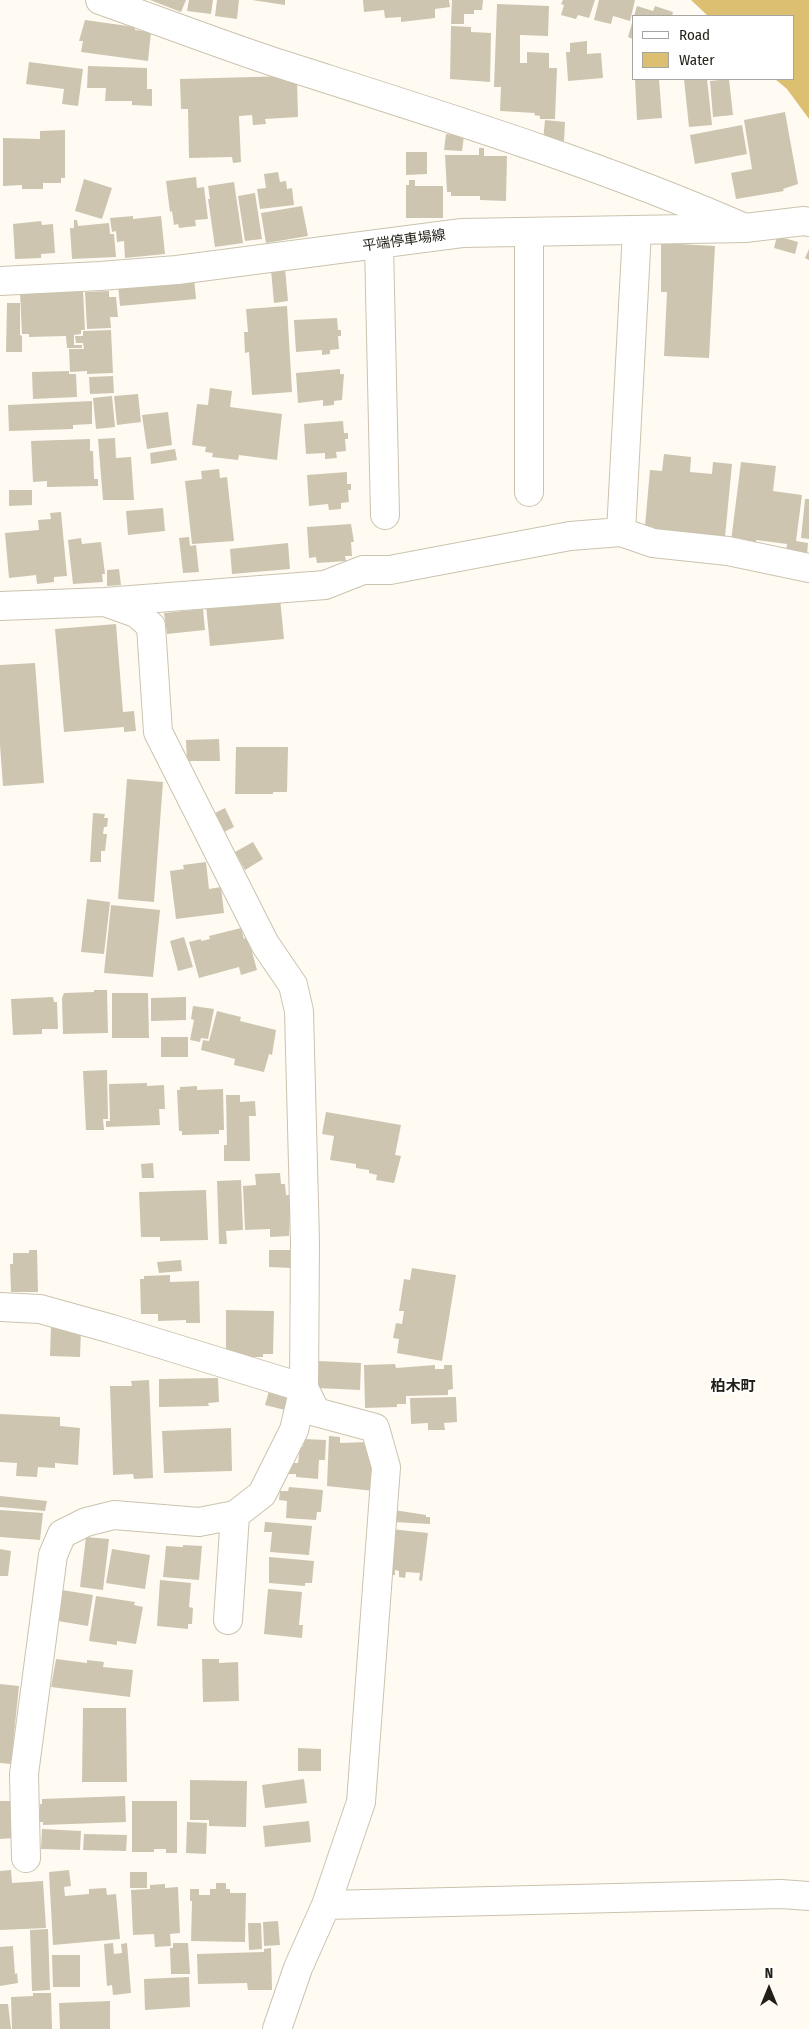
<!DOCTYPE html>
<meta charset="utf-8">
<style>
body{margin:0}
#map{position:relative;width:809px;height:2029px;overflow:hidden;background:#fffbf3;font-family:"Fira Sans Condensed",sans-serif}
canvas{display:block}
.legend{position:absolute;left:632px;top:15px;width:162px;height:65px;box-sizing:border-box;background:#fff;border:1px solid #a7a5a2;margin:0;padding:6px 9px;list-style:none;font-size:15px;color:#221f17}
.legend li{display:flex;align-items:center;gap:10px;height:25px}
.legend b{width:25px;border:1px solid #a7a5a2}
.north{position:absolute;left:744px;top:1964px;width:50px;height:50px;-webkit-text-stroke:4px #fff;paint-order:stroke;rotate:0deg;font-size:14px;font-weight:700;line-height:20px;text-align:center;color:#221f17}
.north::after{content:'';display:block;margin:auto;width:18px;height:22px;background:#221f17;clip-path:polygon(50% 0,100% 100%,50% 72%,0 100%)}
</style>
<div id="map">
<canvas width="809" height="2029"></canvas>
<ul class="legend">
<li><b style="height:6px;background:#fff"></b>Road</li>
<li><b style="height:14px;background:#dcbf71"></b>Water</li>
</ul>
<div class="north">N</div>
</div>
<script>
const context = document.querySelector('canvas').getContext('2d');
context.lineJoin = 'round';
function fill(path, color) { context.fillStyle = color; context.fill(path, 'evenodd'); }
function trace(path, color, width, dash) { context.strokeStyle = color; context.lineWidth = width; context.lineCap = dash ? 'butt' : 'round'; context.setLineDash(dash || []); context.stroke(path); }
function drawText(font, color, halo, rows, align = 'center') {
  context.font = font + ' "Fira Sans Condensed","Noto Sans JP",sans-serif'; context.lineWidth = 4; context.setLineDash([]); context.textBaseline = 'middle'; context.strokeStyle = halo; context.fillStyle = color; for (const [text, x, y, turn = 0] of rows) {
    context.save(); context.translate(x, y); context.rotate((+turn || 0) * Math.PI / 180); context.textAlign = isNaN(turn) ? turn : align; if (halo) context.strokeText(text, 0, 0); context.fillText(text, 0, 0); context.restore();
  }
}
fill(new Path2D(`
 M691 0H809V119L787 89 775 79H793V16H708Z`), '#dcbf71');
fill(new Path2D(`
 M150 0H186L181 12Z
 M189 0H213L211 14 187 11Z
 M217 0H239L237 19 215 16Z
 M252 0H285V5Z
 M363 0H449L450 7 435 9V18L401 22V17L385 18 384 10 364 12Z
 M452 0H483L482 10H474V14H464V24H451Z
 M563 0H595L589 18 578 15 576 19 561 15 564 5 561 4Z
 M599 0H635L630 21 613 16 611 24 594 20Z
 M497 4 549 6 548 36 520 35V63H527V52L549 53V68H557L555 119H540V116L534 115 535 113 500 111 501 87H494Z
 M637 6 653 11 655 6 673 12 672 16H634Z
 M85 20 135 27V30L151 32 148 61 81 52 83 41H79Z
 M632 23H633V39L628 37Z
 M451 26 471 27V32L491 33 490 82 450 79Z
 M587 41V54L601 53 603 78 568 81 566 52H570V43Z
 M29 62 83 69 78 106 62 104 64 89 26 84Z
 M88 66 147 68V89H152V106L132 105V101H105L106 88H87Z
 M289 76 297 79 298 117 265 119 266 124 253 125 252 115 239 116 241 162 233 163 232 157 189 158 188 109H181L180 79Z
 M635 79H659L662 118 637 120Z
 M684 79H707L712 125 689 127Z
 M729 79 733 115 713 117 710 81Z
 M785 112 798 184 783 189 784 191 736 199 731 173 752 169 744 120Z
 M545 120 565 122 564 141 543 140Z
 M742 125 747 154 695 164 690 135Z
 M65 130V178H61V183H43V189H22V185L3 186V138L40 139V131Z
 M446 134 464 136 462 151 444 150Z
 M479 148H484V156H507L506 201 480 200V196H451V192H447L445 155H479Z
 M406 152H427V174L406 175Z
 M278 172 280 182 286 181 287 189 292 188 294 205 260 209 257 189 266 188 264 174Z
 M196 177 197 188 204 187 208 219 195 220 196 226 179 228 178 224 174 225 172 211 170 212 166 181Z
 M84 179 112 188 102 219 75 211Z
 M409 180H415V186H443V218H406V185H409Z
 M234 182 243 243 215 247 208 199H210L208 186Z
 M255 193 262 239 245 241 238 196Z
 M302 206 308 236 266 243 261 213Z
 M133 216V219L161 216 165 254 125 258 124 241 117 242 116 231 112 232 110 218Z
 M74 220H77L78 226 109 223 110 234H114L116 257 72 259 70 228H74Z
 M41 221 42 225 53 224 55 253 41 254V258L15 259 13 224Z
 M777 236 798 242 795 254 774 248Z
 M661 243 715 246 709 358 664 356 667 292H661Z
 M809 249V260L805 258Z
 M285 269 288 301 274 303 271 270Z
 M194 278 196 299 120 306 118 285Z
 M83 290 85 330H81V334L74 335V345H82V348H67L66 336 29 337V334H22L20 292Z
 M109 291V297H116L118 317H110L111 328 87 329 85 292Z
 M7 303H20V335L22 336V352H6Z
 M287 306 292 392 252 395 249 352 245 353 244 332H248L246 309Z
 M337 318 338 330H341V336H338L339 349 330 350V354L322 355V350L296 352 294 320Z
 M111 330 113 373 87 374V371L70 372 69 349H84L83 343H76L75 336H83V331Z
 M340 369V374H344L342 400 334 401V405L323 406V400L298 403 296 373Z
 M69 371V374H76L77 397 33 399 32 372Z
 M113 376 114 393 90 394 89 377Z
 M210 388 232 391 230 407 282 414 277 460 239 455 238 460 212 457 213 453 205 452 206 447 192 445 197 404 208 405Z
 M138 394 141 422 117 425 114 396Z
 M112 396 115 427 96 429 93 398Z
 M92 401V424L73 425V429L9 431 8 405Z
 M168 412 172 445 147 449 142 415Z
 M343 421 344 433H348V439H345L346 451 336 452 337 458 325 459V453L306 454 304 424Z
 M115 438 116 458 131 457 134 500H103L98 439Z
 M90 439V451H93L94 479H98V486L47 487V481L33 482 31 441Z
 M175 449 177 460 151 464 150 453Z
 M664 454 691 457 690 472 712 474 713 462 732 464 725 537 654 530V527L645 526 650 470 662 471Z
 M741 462 776 466 773 491 802 495 796 541 808 543 807 555 786 552 787 544 756 540V544L731 541Z
 M219 469 220 478 227 477 234 541 192 544 185 481 202 479 201 471Z
 M347 472V484H351V490H348L349 502 341 503V509L329 510 328 504 309 506 307 475Z
 M9 490H32V505L9 506Z
 M805 499H809V539L801 538Z
 M163 508 165 531 128 535 126 511Z
 M61 512 67 576 54 577V582L37 584 36 575 9 578 5 533 39 530 38 520 51 519 50 513Z
 M351 524 354 542H351L352 556H345L346 561 317 563 316 557 309 558 307 527Z
 M189 537 190 546 196 545 199 572 183 573 179 538Z
 M81 538 82 544 101 542 105 574H102L103 582 73 584 68 540Z
 M288 543 290 569 232 574 230 549Z
 M119 569 121 585 107 586V570Z
 M280 598 284 639 210 646 206 605Z
 M203 609 205 630 167 634 164 613Z
 M116 624 123 712 134 711 136 731 124 732V727L64 732 55 629Z
 M35 663 44 783 3 786 0 745V665Z
 M219 739 220 761H187L186 740Z
 M236 747H288L287 792H273V794H235Z
 M127 779 163 782 154 902 118 899Z
 M225 808 234 827 224 832 215 813Z
 M93 813 105 814 104 818H108L107 827H104L103 834H107L105 851H101V862H90Z
 M253 842 263 859 245 870 235 852Z
 M206 862 209 889 221 887 224 913 176 919 170 871 184 869 183 865Z
 M87 899 110 902 104 954 81 952Z
 M111 905 160 910 153 977 104 973Z
 M241 928 244 939 248 937 257 970 241 975 239 967 199 978 189 942 201 939V941L210 939 209 936Z
 M184 937 193 967 178 971 170 941Z
 M94 990H107L108 1033 63 1034 62 998 64 993 94 992Z
 M112 993H148L149 1038H112Z
 M53 997 54 1002H57L58 1029H42V1034L13 1035 11 999Z
 M186 997V1020L151 1021V998Z
 M193 1006 214 1009 208 1039 201 1038 200 1042 190 1040 194 1020 191 1019Z
 M217 1011 241 1017 240 1021 276 1030 272 1055 269 1054 264 1072 234 1065 235 1059 201 1050 203 1040 209 1041Z
 M161 1037H188V1057H161Z
 M107 1070 108 1119H103L104 1130H86L83 1071Z
 M147 1083V1086L164 1085 165 1109H159L160 1125 106 1127V1121H110L109 1084Z
 M197 1086V1090L223 1089 224 1130H219V1134L182 1135V1131H179L177 1090H180V1087Z
 M226 1095H240V1102L255 1101 256 1116H249L250 1161H224V1145H227Z
 M326 1112 401 1125 395 1155 401 1156 394 1183 376 1180 377 1175 369 1173V1170L356 1168V1164L330 1160 334 1136 322 1134Z
 M153 1163 154 1178H142L141 1164Z
 M280 1173 281 1184H285L286 1195H291L289 1236 270 1237V1229L245 1230 243 1186 256 1185 255 1174Z
 M241 1180 243 1230 226 1231 227 1244H219L217 1181Z
 M206 1190 208 1240 160 1241V1237H141L139 1192Z
 M29 1250H37L38 1292H11L10 1264H13V1253H29Z
 M269 1250H292L291 1268 269 1267Z
 M181 1260 182 1271 159 1273 157 1262Z
 M412 1268 456 1275 442 1361 397 1353 399 1339 393 1338 396 1323 402 1324 404 1311H399L404 1279 410 1280Z
 M170 1275V1282L199 1281 200 1323H186V1320L158 1321V1314H141L140 1279H144V1276Z
 M226 1310 274 1311 273 1354H263V1357H237V1353H226Z
 M51 1325H56V1328L81 1329 80 1357 50 1356Z
 M318 1361 361 1363 360 1390 317 1388Z
 M395 1364 396 1368 435 1365V1369H444V1365H452L453 1389 448 1390V1395L406 1396V1404H397V1407L365 1408 364 1365Z
 M218 1378 219 1402 208 1403 209 1406 159 1407V1379Z
 M149 1380 153 1478 134 1479 133 1474 113 1475 110 1386H132L131 1381Z
 M269 1391 288 1395 285 1410 265 1405Z
 M456 1397 457 1422 444 1423 445 1430H428V1423L411 1424 410 1398Z
 M0 1414 60 1417V1426L80 1428 78 1465 55 1463V1468L38 1467 37 1477 16 1476 17 1463 0 1462Z
 M231 1428 232 1471 164 1473 162 1431Z
 M329 1436 340 1437V1443L369 1442 376 1462 374 1491 327 1486Z
 M304 1439 326 1440 325 1460H319L318 1479 296 1477V1474H289V1466H293V1463H298L300 1447H303Z
 M289 1487 323 1490 321 1512H317L316 1520 286 1518 287 1501 279 1500 280 1491H288Z
 M0 1496 47 1501 45 1511 0 1507Z
 M0 1510 43 1513 40 1540 0 1537Z
 M394 1510 426 1515V1517H430V1524L393 1522Z
 M265 1522 312 1526 309 1555 270 1552 272 1532H264Z
 M391 1529 428 1533 422 1581 419 1580 420 1573 406 1572 405 1578 399 1577V1571L395 1570V1575H391Z
 M86 1537 109 1539 103 1590 80 1587Z
 M183 1545 202 1546 199 1580 163 1577 166 1546 183 1547Z
 M0 1549 11 1551 8 1576H0Z
 M112 1549 150 1555 145 1589 106 1583Z
 M269 1557 314 1561 312 1583H305V1586L269 1583Z
 M160 1580 191 1583 189 1607 193 1608 192 1624H188V1629L157 1626Z
 M268 1589 302 1592 299 1625H303L302 1638 264 1634Z
 M62 1590 93 1595 88 1626 58 1621Z
 M96 1596 135 1602 134 1605 143 1607 136 1644 117 1641V1645L89 1641Z
 M56 1659 87 1663V1660L104 1662 103 1667 133 1670 130 1697 51 1687Z
 M202 1659H219V1663L238 1662 239 1701 203 1702Z
 M0 1684 19 1686 11 1764 0 1763Z
 M83 1708H126L127 1782H82Z
 M298 1748 321 1749V1771H298Z
 M304 1779 307 1803 265 1808 262 1785Z
 M190 1780 247 1781 246 1827 209 1826V1820H190Z
 M125 1796 126 1822 43 1825V1822H40V1804H42V1799Z
 M0 1801H12L14 1838 0 1839Z
 M132 1801H177V1853H166V1849H154V1852H132Z
 M309 1821 311 1842 265 1847 263 1826Z
 M187 1822 207 1823 206 1854 186 1853Z
 M42 1829 81 1831 80 1850 41 1849Z
 M84 1834 127 1835 126 1851 83 1850Z
 M11 1870 12 1883 43 1881 46 1928 0 1930V1871Z
 M69 1870 71 1886 64 1887 65 1896 89 1894V1889L106 1888 107 1895 116 1894 120 1939 53 1945 49 1872Z
 M130 1872H147V1888H130Z
 M216 1883H226V1889H230V1893H246L245 1942 191 1941 192 1901H190V1889H199V1895H210V1889H216Z
 M165 1884V1888L178 1887 180 1933 170 1934 171 1946 155 1947 154 1934 133 1935 131 1890 150 1889V1885Z
 M278 1921 280 1945 264 1946 263 1922Z
 M248 1923H261L262 1949 249 1950Z
 M48 1929 50 1990 32 1991 30 1930Z
 M113 1943 114 1954 122 1953 121 1944 127 1943 131 1993 113 1995 112 1985 107 1986 104 1944Z
 M173 1943H188L190 1974H171L170 1948H173Z
 M13 1946 15 1974 17 1973 18 1983 0 1986V1947Z
 M271 1948 272 1990H248L247 1983 198 1984 197 1954 264 1952V1949Z
 M52 1955H80V1987H53Z
 M189 1977 190 2007 145 2010 144 1979Z
 M33 1993H51L52 2029H12L11 1997 33 1996Z
 M110 2001V2029H60L59 2003Z
 M0 2004H8L11 2029H0Z`), '#cdc5b0');
const minor = new Path2D(`
 M100 0C157 20 214 42 271 61 430 112 592 161 745 228
 M379 245 385 515
 M529 492V232
 M621 532 637 231
 M0 606 105 602 325 585 363 570H390L570 536 621 532 653 543 728 551 809 568
 M0 1307 40 1309 112 1329 304 1388 316 1412 375 1428 386 1467 361 1802 326 1905 298 1968 277 2029
 M228 1620 235 1515
 M26 1858 24 1774 53 1555 62 1534 86 1522 114 1515 199 1522 235 1515 262 1494 294 1430 304 1388 305 1242 299 1011 293 985 265 944 158 732 151 626 136 613 105 602
 M326 1905 781 1894 809 1896`);
const major = new Path2D(`
 M0 281 100 276 177 270 462 233 745 228 804 221 809 222`);
trace(minor, '#cbc3ae', 30);
trace(major, '#cbc3ae', 30);
trace(minor, '#fff', 28);
trace(major, '#fff', 28);
drawText('14px', '#221f17', '#fff', [
 ["平端停車場線",404,241,-8]
]);
drawText('bold 15px', '#221f17', '#fff', [
 ["柏木町",733,1387]
]);
</script>
